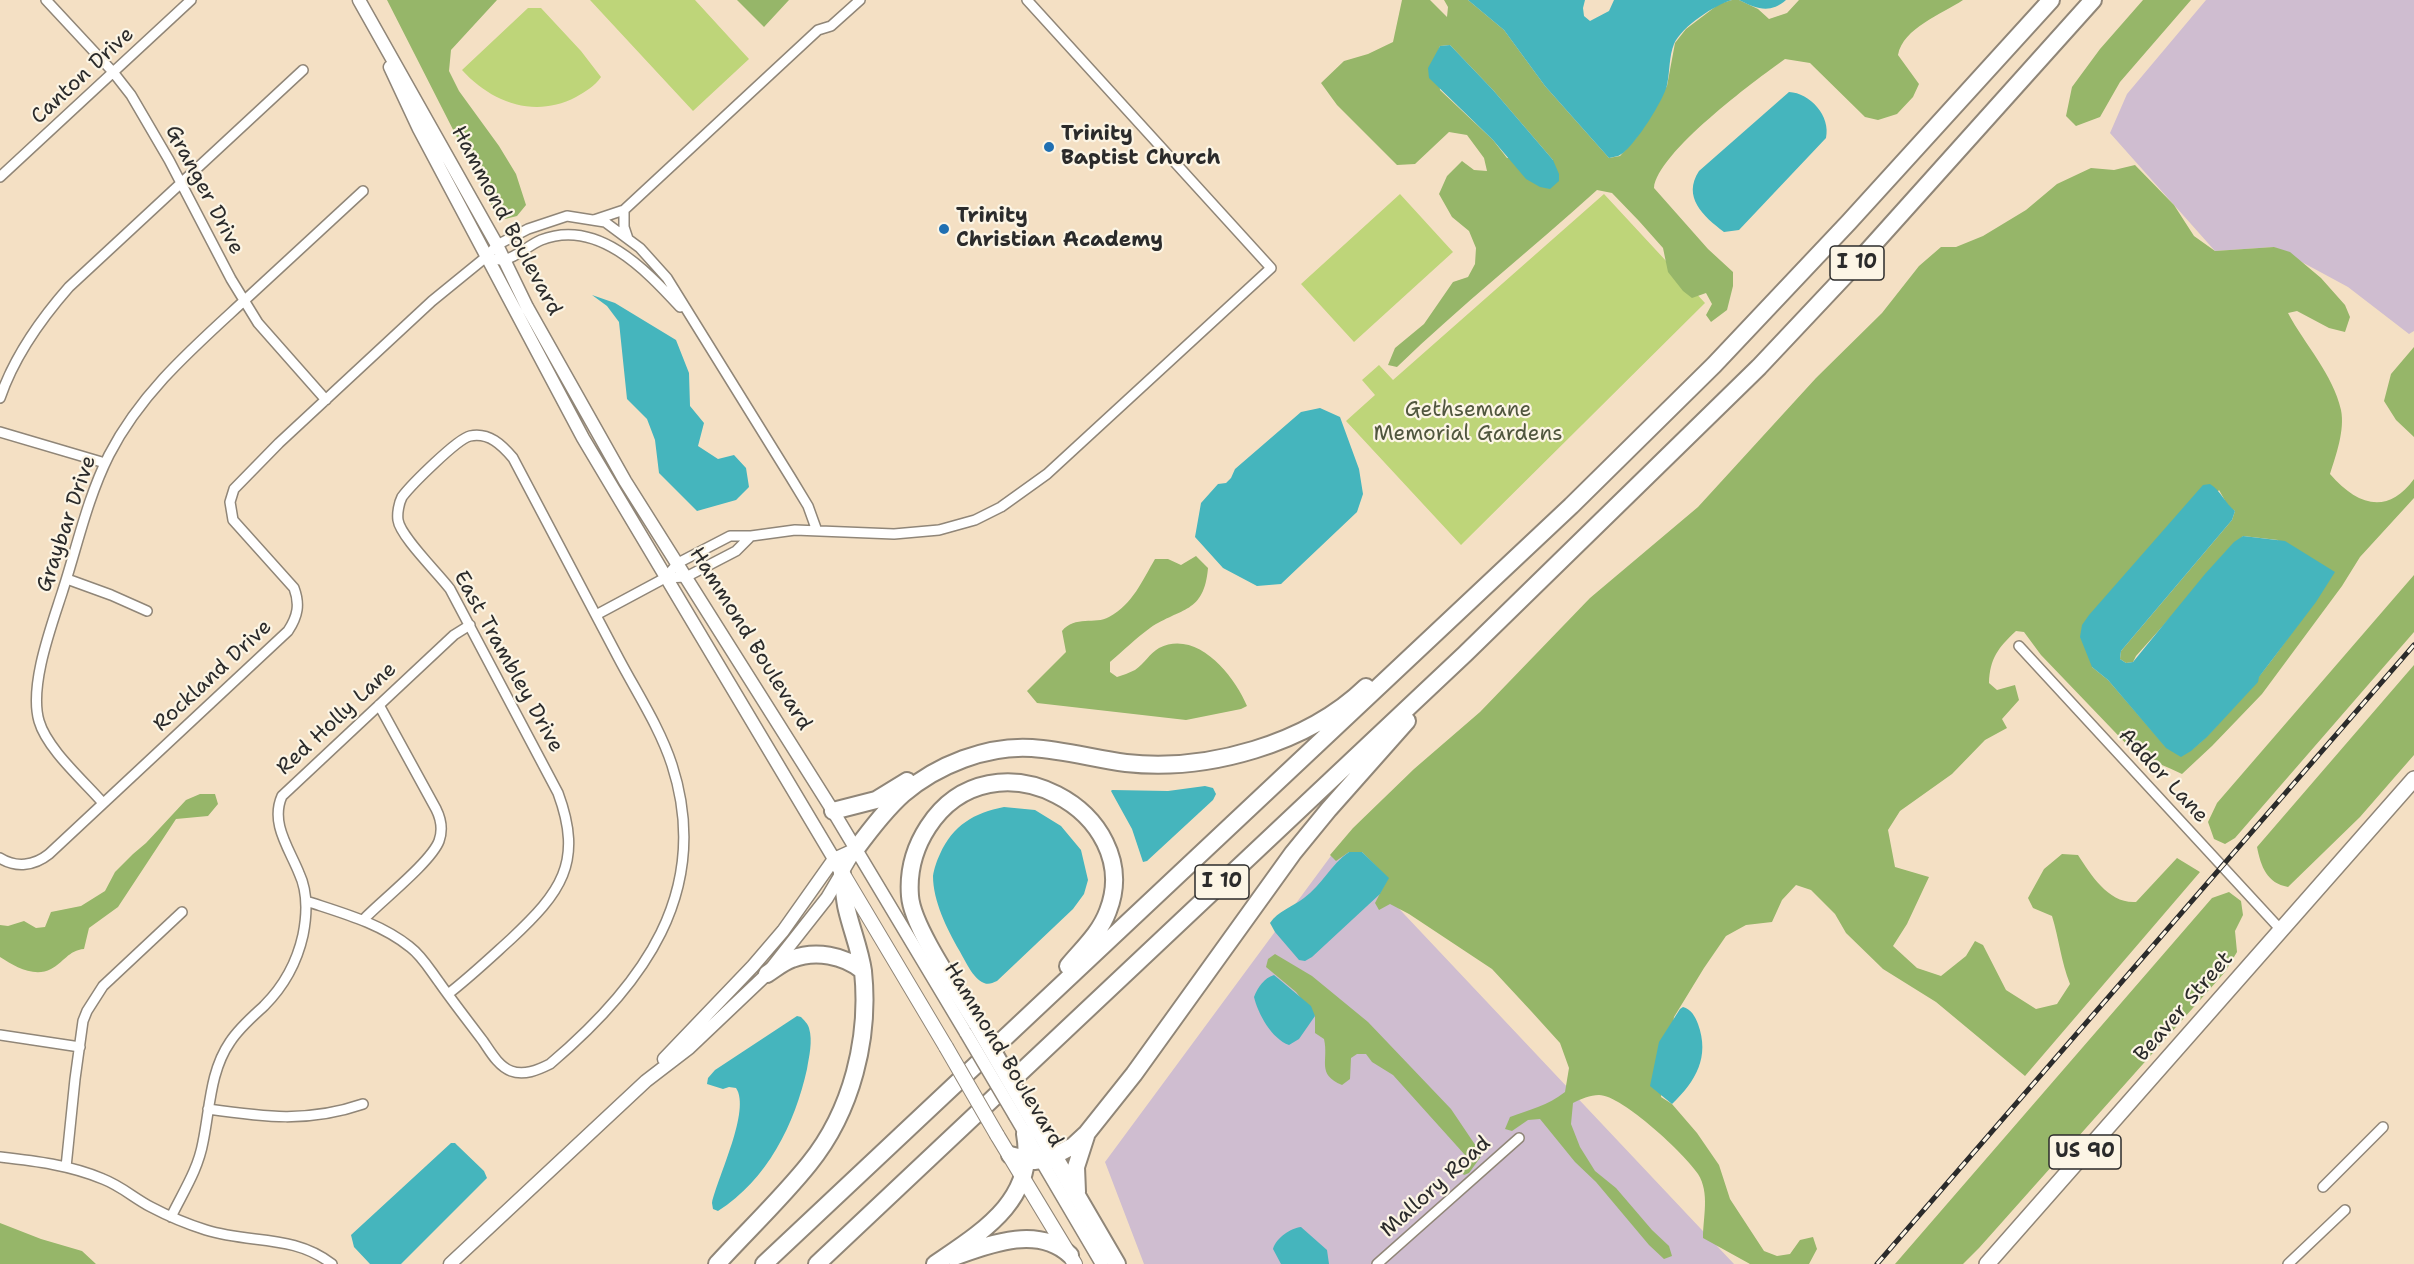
<!DOCTYPE html>
<style>
body{margin:0}
canvas{display:block;background:#f4e0c4}
</style>
<canvas width="2414" height="1264"></canvas>
<script>
const context = document.querySelector('canvas').getContext('2d');
context.lineJoin = 'round';
function fill(path, color) { context.fillStyle = color; context.fill(path, 'evenodd'); }
function trace(path, color, width, dash) { context.strokeStyle = color; context.lineWidth = width; context.lineCap = dash ? 'butt' : 'round'; context.setLineDash(dash || []); context.stroke(path); }
function drawText(font, color, halo, rows, align = 'center') {
  context.font = font + ' "Shantell Sans",sans-serif'; context.lineWidth = 4.5; context.setLineDash([]); context.textBaseline = 'middle'; context.strokeStyle = halo; context.fillStyle = color; for (const [text, x, y, turn = 0] of rows) {
    context.save(); context.translate(x, y); context.rotate((+turn || 0) * Math.PI / 180); context.textAlign = isNaN(turn) ? turn : align; if (halo) context.strokeText(text, 0, 0); context.fillText(text, 0, 0); context.restore();
  }
}
fill(new Path2D(`
 M2206 0H2414V331L2409 334 2348 287 2274 247 2215 251 2110 133 2127 94Z
 M1339 845 1734 1264H1144L1105 1162Z`), '#cfbdd0');
fill(new Path2D(`
 M590 0H695L749 59 693 111Z
 M528 8H541L581 51 601 77C595 86 585 92 576 97 534 119 491 102 462 70Z
 M1400 194 1453 252 1354 342 1301 284Z
 M1604 194 1705 303 1461 545 1346 421 1375 395 1362 380 1379 365 1393 380Z`), '#bed579');
fill(new Path2D(`
 M387 0H497L451 50 449 71 459 91 499 146 516 174 526 205 517 216 505 219 496 214Z
 M737 0H789L764 27Z
 M1402 0H1430L1447 17 1448 7 1444 0H1468L1504 30 1545 86 1609 158 1620 156 1636 138 1667 86 1675 43 1686 29 1719 4 1732 0H1739L1758 9 1769 19 1787 13 1799 0H1963C1942 14 1903 28 1898 55L1919 84 1913 97 1897 114 1878 120 1865 117 1810 63 1785 59C1754 81 1657 153 1654 188L1708 249 1733 272V286L1727 310 1711 322 1706 315 1712 304 1706 293 1692 298 1683 291 1668 272 1663 248 1639 221 1612 193 1597 190C1531 250 1461 305 1397 367L1388 365 1395 348 1424 324 1453 282 1468 277 1475 264 1476 248 1469 231 1452 217 1439 194 1447 176 1462 161 1474 170 1487 171 1484 158 1467 135 1449 132 1415 164 1397 165 1337 105 1321 83 1344 61 1368 54 1393 42ZM1450 45 1493 90 1553 160 1507 158 1493 140 1440 90 1437 54 1440 46Z
 M2143 0H2191L2120 82 2100 117 2076 126 2066 116 2072 87 2100 49Z
 M2135 165 2174 205 2194 236 2215 251 2274 247 2290 252 2321 278 2345 305 2350 317 2345 332 2329 328 2297 311 2288 313C2305 345 2333 374 2341 410 2345 430 2336 455 2330 474 2357 505 2387 516 2414 479V498L2360 557 2342 586 2262 694 2212 746 2182 774C2166 766 2151 761 2135 753L2041 655 2024 632 2016 631C1998 648 1990 658 1989 683L1997 690 2015 685 2019 700 2002 719 2007 728 1985 740 1952 774 1900 811 1888 830 1895 867 1929 877 1907 924 1893 946 1917 968 1941 976 1966 956 1975 941 1983 945 2006 990 2036 1009 2057 1004 2070 984C2061 961 2059 939 2052 916L2033 908 2028 898 2044 869 2062 854 2078 855C2091 875 2109 904 2136 902L2177 858 2200 872 2025 1076 1936 1002 1883 969 1846 933 1835 914 1811 890 1796 885 1782 900 1772 922 1746 925 1726 936 1704 968 1674 1017 1661 1097 1672 1104 1697 1133 1719 1165 1730 1199 1764 1251 1777 1256 1790 1254 1800 1240 1813 1237 1817 1249 1809 1264H1750L1703 1238C1703 1217 1710 1193 1698 1174 1686 1155 1622 1095 1599 1095 1590 1095 1581 1099 1573 1103L1571 1124 1580 1147 1595 1171 1616 1188 1652 1230 1669 1246 1672 1256 1664 1259 1649 1245 1596 1182 1575 1162 1540 1119 1528 1120 1512 1131 1505 1129 1510 1117C1531 1109 1547 1106 1565 1092L1569 1068 1560 1043 1531 1011 1492 969 1409 914 1390 904 1379 910 1375 903 1388 878 1362 852H1349L1336 861 1330 855 1353 828 1414 769 1480 712 1590 598 1698 507 1816 378 1882 313 1919 266 1941 247H1956L1983 236 2026 210 2057 184 2091 168 2114 170ZM2219 490 2228 506 2235 511 2232 520 2121 651 2120 659 2126 663 2133 662 2136 656 2243 536 2278 540 2300 621C2277 654 2253 686 2225 716 2212 731 2199 747 2181 756L2166 747 2108 680 2092 667Z
 M2414 347V437L2396 420 2384 401 2391 374Z
 M1196 556 1208 568C1204 614 1181 607 1150 628 1136 638 1123 651 1110 662V672L1117 677C1123 675 1129 673 1135 670 1144 664 1150 653 1159 648 1197 629 1234 675 1247 706L1241 709 1186 720 1037 703 1027 691 1066 652 1062 631C1075 615 1095 625 1109 617 1133 604 1142 581 1155 559H1168L1181 565Z
 M2414 575V632L2235 838 2225 844 2214 839 2208 822 2217 803Z
 M2414 665V755L2360 817 2288 887C2267 883 2261 867 2257 847Z
 M200 794H215L218 804 208 816 176 819 118 907 89 928 84 949C69 950 63 963 51 969 34 978 14 966 0 957V925L8 926 24 921 36 928 45 927 51 912 81 906 105 891 115 872 133 854 146 843 186 800Z
 M2229 892 2241 901 2243 915 2235 931 2237 952 2225 972 1979 1248 1963 1264H1895L2212 898Z
 M1275 954 1312 976 1368 1022 1451 1109 1482 1155 1469 1173 1464 1175 1460 1171 1466 1164 1465 1155 1393 1075 1372 1062 1366 1054H1357L1351 1058 1350 1079 1342 1085C1316 1074 1329 1061 1324 1039L1315 1033V1016L1296 992 1266 967 1268 959Z
 M0 1223 41 1239 82 1251 96 1264H0Z`), '#96b669');
fill(new Path2D(`
 M1468 0H1585L1583 8 1584 16 1590 21 1609 11 1614 0H1732C1715 5 1682 26 1674 44 1669 56 1670 71 1667 85 1664 100 1632 151 1618 156 1615 157 1612 157 1609 158L1545 86 1504 30Z
 M1739 0H1786C1770 14 1757 9 1739 0Z
 M1450 45 1493 90 1553 160 1559 174V181L1550 189 1540 187 1526 179 1493 140 1429 78 1428 68 1440 46Z
 M1789 92C1810 93 1831 116 1826 138L1739 230 1724 232C1703 216 1682 197 1699 171Z
 M592 295 615 303 676 340 689 373 690 406 704 423 698 446 718 459 734 455 746 468 749 487 736 500 697 511 659 473 655 440 647 419 627 399 619 322 607 306Z
 M1320 408 1340 417 1359 469 1363 494 1357 512 1281 584 1257 586 1223 568 1195 537 1201 503 1218 484 1226 483 1231 478 1235 469 1301 412Z
 M2210 484C2221 491 2225 503 2235 511L2232 520 2121 651 2120 659 2126 663 2133 662 2205 574 2234 542 2243 536 2285 541 2335 572 2316 602 2259 677 2258 682 2207 737 2191 751 2181 757 2166 748 2108 680 2092 667 2080 637 2082 625 2089 615 2203 485Z
 M1205 786 1213 788 1216 794 1213 800 1147 861 1143 862 1132 829 1111 791 1112 790 1168 791Z
 M1004 807 1035 810 1061 826 1081 850 1088 880 1084 894 1073 909 997 981C992 983 989 985 984 983 973 979 965 960 959 950 947 929 933 901 933 876 934 869 937 860 940 854 953 825 974 813 1004 807Z
 M1349 852H1362L1389 878 1380 894 1312 957 1305 961 1299 960 1275 932 1270 923C1278 911 1292 907 1304 898 1322 885 1331 864 1349 852Z
 M1274 975 1311 1006 1315 1016 1299 1039 1289 1045C1272 1039 1258 1014 1254 997 1258 987 1264 978 1274 975Z
 M1683 1007C1691 1009 1695 1016 1698 1024 1710 1057 1696 1081 1672 1104L1650 1086 1659 1042 1680 1009Z
 M797 1016 801 1017C804 1020 808 1024 809 1028 813 1041 809 1057 807 1069 795 1124 767 1180 718 1211L713 1209 712 1203C718 1176 751 1110 736 1088L729 1087 723 1089 707 1084 708 1078 715 1070Z
 M451 1143H455L458 1146 484 1171 487 1178 401 1264H370L354 1247 351 1235Z
 M1301 1227 1327 1250 1329 1264H1281L1273 1249C1276 1238 1291 1228 1301 1227Z`), '#45b5bd');
const minor = new Path2D(`
 M46 0 113 72 131 95 169 160 231 279 258 323 326 400
 M0 177 191 0
 M624 210V227L628 239
 M594 220 624 210 818 30 831 26 860 0
 M486 257C491 258 499 261 504 260 517 257 529 245 541 240 597 218 645 269 680 307
 M0 398C14 357 40 320 69 287L303 70
 M0 432 105 463
 M665 578 686 577 736 551 751 536
 M67 579 111 595 147 611
 M596 615 665 578 678 563 730 536H751L795 530 894 534 939 530 975 520 1001 507 1047 474 1271 268 1027 0
 M2019 646 2281 930
 M103 803C84 781 47 749 39 721 29 686 51 627 62 593 77 547 87 499 109 455 142 391 194 347 246 299 285 263 324 227 363 191
 M0 858C16 868 34 866 49 854L288 631C298 616 300 604 294 588L233 520 230 502 234 489 279 443 432 301 486 257 497 245 528 229 567 216 605 222 640 248 667 278 791 478 808 506 817 531
 M306 901C342 913 380 923 410 947 422 956 430 970 439 982 453 1002 468 1021 483 1041 490 1051 498 1066 511 1071 524 1076 538 1070 550 1064 642 986 713 892 672 765 660 728 637 693 619 659 584 592 548 525 513 458 502 445 489 432 470 436 457 439 411 485 402 497 399 503 397 513 398 520 400 536 438 573 450 589L558 793C584 863 560 893 511 939 490 958 470 977 448 994
 M363 920C380 902 431 862 439 841 443 830 441 819 436 809L379 705
 M0 1035 80 1047
 M208 1109C264 1117 308 1123 363 1104
 M0 1157C35 1161 70 1165 103 1179 121 1186 134 1198 151 1207 168 1216 187 1224 206 1230 251 1244 293 1234 332 1264
 M66 1167 75 1079 83 1021 87 1011 103 986 182 912
 M2323 1187 2383 1127
 M171 1217C183 1192 198 1170 203 1142 210 1108 210 1071 230 1042 239 1028 252 1017 264 1006 284 986 297 962 303 935 307 915 308 892 299 873 289 848 270 823 282 796L454 635 470 625
 M1377 1264 1519 1138
 M2288 1264 2345 1210`);
const tertiary = new Path2D(`
 M359 0 497 245 527 307 625 481 833 811 966 1033
 M390 67 419 129 583 438 834 859
 M664 1059 753 966 783 931 834 859 856 849
 M1015 1116 1102 1264
 M450 1264 646 1081 689 1048 767 974 827 898 856 849`);
const secondary = new Path2D(`
 M834 859 946 1047
 M997 1135 1075 1264`);
const primary = new Path2D(`
 M1987 1264 2414 779`);
const motorway = new Path2D(`
 M833 811 876 800 907 781
 M856 849C870 830 885 810 903 794 937 765 987 745 1032 748 1064 750 1095 759 1126 763 1207 772 1307 744 1366 687
 M767 974C775 969 783 962 792 959 815 950 844 955 863 971
 M977 1024C959 994 912 927 910 896 908 871 915 847 928 827 993 727 1146 813 1108 911 1100 933 1083 948 1068 966
 M1026 1108 1117 1264
 M1010 1155 1034 1161 1048 1159 1073 1146 1087 1133 1134 1074 1293 853 1329 809 1407 721
 M1077 1192 1076 1167 1086 1136
 M954 1257C990 1244 1038 1225 1070 1255
 M717 1264C747 1231 781 1199 809 1164 852 1111 870 1038 863 971 860 950 852 931 847 910 844 898 844 885 842 874
 M764 1264 1571 506 1714 365 1849 222 2051 0
 M817 1264 1465 654 1759 367 1856 264 2093 0
 M935 1264C982 1232 1037 1199 1025 1134`);
trace(minor, '#908678', 12);
trace(tertiary, '#908678', 15);
trace(secondary, '#908678', 16);
trace(primary, '#908678', 18);
trace(motorway, '#908678', 20);
trace(minor, '#fff', 9);
trace(tertiary, '#fff', 12);
trace(secondary, '#fff', 14);
trace(primary, '#fff', 15);
trace(motorway, '#fff', 16);
const rail = new Path2D(`
 M1877 1264 2414 645`);
trace(rail, '#2b2b2b', 5);
trace(rail, '#fcf5e5', 3, [9]);
const tertiaryBridge = new Path2D(`
 M966 1033 1015 1116`);
const secondaryBridge = new Path2D(`
 M946 1047 997 1135`);
const motorwayBridge = new Path2D(`
 M977 1024 1026 1108`);
trace(tertiaryBridge, '#908678', 15, []);
trace(secondaryBridge, '#908678', 16, []);
trace(motorwayBridge, '#908678', 20, []);
trace(tertiaryBridge, '#fff', 12);
trace(secondaryBridge, '#fff', 14);
trace(motorwayBridge, '#fff', 16);
for (const [x, y, r, color] of [
 [1049,147,6,"#1f6fb2"],
 [944,229,6,"#1f6fb2"]
]) { const dot = new Path2D(); dot.arc(x, y, r, 0, 2 * Math.PI); context.fillStyle = color; context.fill(dot); trace(dot, '#fcf5e5', 2); }
for (const [x, y, w] of [
 [1857,263,54],
 [1222,882,54],
 [2085,1152,72]
]) { const box = new Path2D(); box.roundRect(x - w / 2, y - 17, w, 34, 4.5); context.fillStyle = '#fcf5e5'; context.fill(box); trace(box, '#2b2b2b', 1.5); }
drawText('bold 20px', '#2b2b2b', null, [
 ["I 10",1857,263],
 ["I 10",1222,882],
 ["US 90",2085,1152]
]);
drawText('21px', '#2b2b2b', '#fcf5e5', [
 ["Canton Drive",83,76,-43],
 ["Granger Drive",204,190,62],
 ["Hammond Boulevard",506,221,62],
 ["Graybar Drive",67,524,-71],
 ["Hammond Boulevard",750,639,58],
 ["East Trambley Drive",508,662,61],
 ["Rockland Drive",213,676,-43],
 ["Red Holly Lane",337,719,-43],
 ["Addor Lane",2163,776,47],
 ["Beaver Street",2184,1007,-49],
 ["Hammond Boulevard",1003,1055,59],
 ["Mallory Road",1436,1187,-42]
]);
drawText('bold 21px', '#2b2b2b', '#fcf5e5', [
 ["Trinity",1061,135],
 ["Baptist Church",1061,159],
 ["Trinity",956,217],
 ["Christian Academy",956,241]
], 'left');
drawText('21px', '#50563e', '#fcf5e5', [
 ["Gethsemane",1468,411],
 ["Memorial Gardens",1468,435]
]);
</script>
